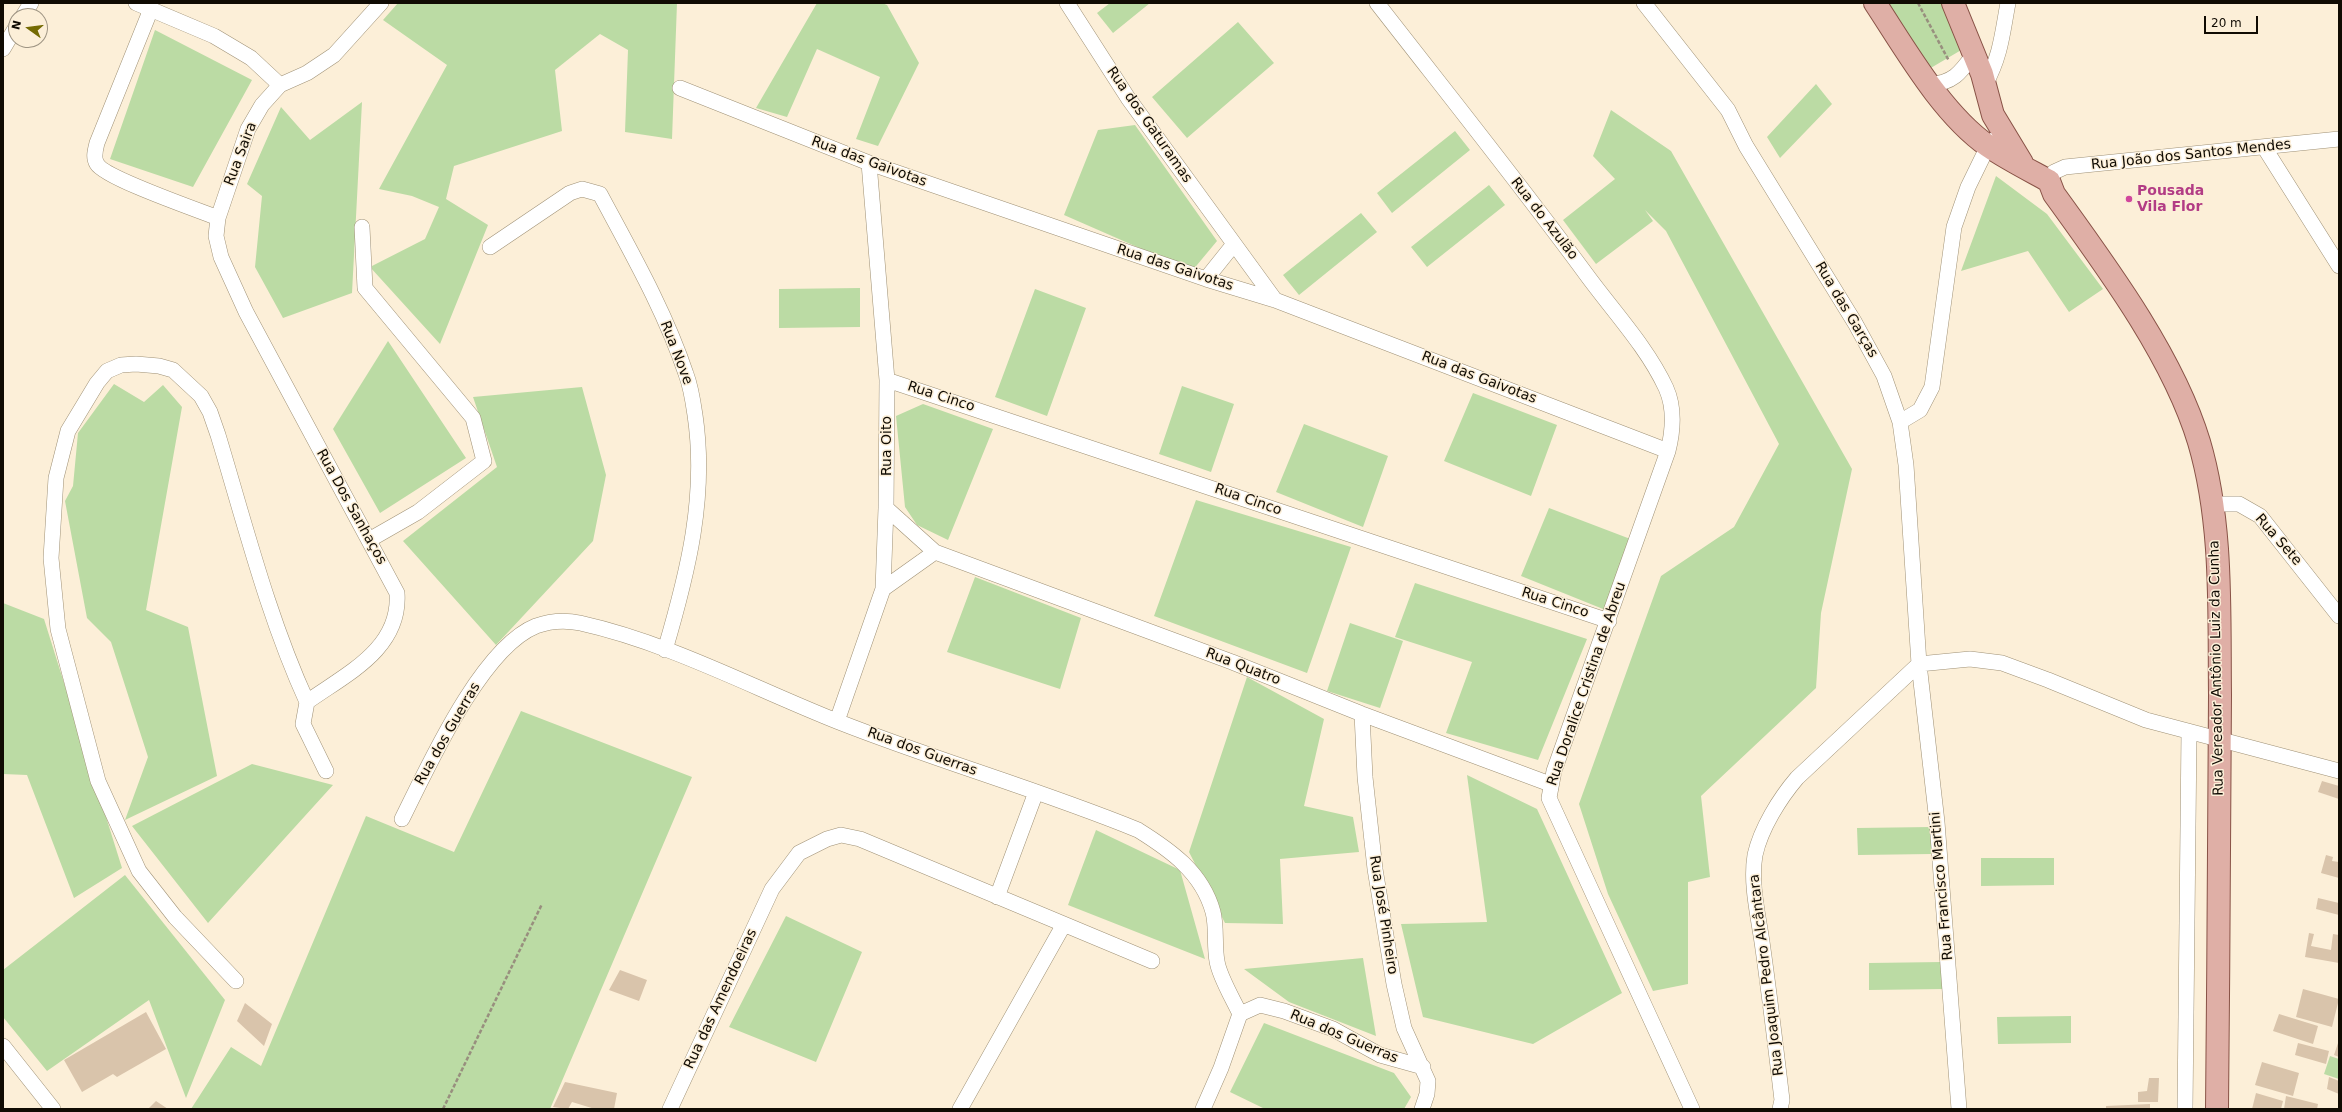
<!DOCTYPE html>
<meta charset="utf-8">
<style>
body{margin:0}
#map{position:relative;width:2342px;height:1112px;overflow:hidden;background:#fcefd8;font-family:"DejaVu Sans",sans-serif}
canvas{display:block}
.frame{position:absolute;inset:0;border:4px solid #100b03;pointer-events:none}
.north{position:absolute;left:8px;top:8px;width:40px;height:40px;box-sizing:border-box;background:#fcefd8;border:1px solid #9e9483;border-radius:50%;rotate:284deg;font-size:11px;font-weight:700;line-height:16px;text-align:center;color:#100b03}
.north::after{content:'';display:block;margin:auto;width:14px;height:18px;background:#756b03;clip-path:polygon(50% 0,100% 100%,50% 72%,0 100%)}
.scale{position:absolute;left:2204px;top:16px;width:54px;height:18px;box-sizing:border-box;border:2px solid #100b03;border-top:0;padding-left:5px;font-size:12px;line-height:14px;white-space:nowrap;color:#100b03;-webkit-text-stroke:3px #fcefd8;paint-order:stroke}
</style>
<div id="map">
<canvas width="2342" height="1112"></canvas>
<div class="frame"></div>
<div class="north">N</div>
<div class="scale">20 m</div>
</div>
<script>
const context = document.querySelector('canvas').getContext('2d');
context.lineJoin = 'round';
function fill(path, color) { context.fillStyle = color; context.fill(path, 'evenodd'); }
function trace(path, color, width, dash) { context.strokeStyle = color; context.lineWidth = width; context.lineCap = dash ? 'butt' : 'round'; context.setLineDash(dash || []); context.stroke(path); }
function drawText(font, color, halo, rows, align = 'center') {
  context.font = font + ' "DejaVu Sans",sans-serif'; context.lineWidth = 3; context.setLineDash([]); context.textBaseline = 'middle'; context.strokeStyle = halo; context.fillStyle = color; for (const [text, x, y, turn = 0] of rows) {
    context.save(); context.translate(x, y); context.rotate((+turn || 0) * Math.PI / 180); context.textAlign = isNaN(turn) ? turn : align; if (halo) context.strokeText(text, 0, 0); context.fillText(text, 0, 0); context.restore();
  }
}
fill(new Path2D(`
 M398 3H677L672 139 625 132 628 50 600 34 555 70 562 131 454 166 446 199 488 225 440 344 370 267 425 239 439 207 412 196 379 189 447 65 383 20Z
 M817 3H882L887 5 919 63 878 146 856 139 880 77 817 49 787 117 756 108Z
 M1110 3H1150L1113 33 1097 13Z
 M1885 3H1941L1963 49 1929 69Z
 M1238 22 1274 63 1187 138 1152 97Z
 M155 30 252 80 193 187 110 159Z
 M1816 84 1832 104 1780 158 1767 137Z
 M362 102 352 293 283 318 255 267 262 196 247 184 281 107 310 140Z
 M1611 110 1671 151 1852 469 1821 613 1816 688 1701 796 1710 877 1688 882V984L1653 991 1608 894 1579 804 1661 576 1734 527 1779 444 1666 231 1645 210 1653 221 1596 264 1563 220 1615 179 1593 156Z
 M1135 125 1217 241 1192 271 1064 215 1098 130Z
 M1455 131 1470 150 1392 213 1377 193Z
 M1996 176 2047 214 2103 289 2069 312 2028 251 1961 271Z
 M1489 185 1505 205 1427 267 1411 247Z
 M1361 213 1377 232 1299 295 1283 275Z
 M860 288V327L779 328V289Z
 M1035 289 1086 308 1047 416 995 397Z
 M388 341 466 458 380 513 333 429Z
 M114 384 144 402 163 385 182 407 146 610 188 627 217 776 125 820 148 757 111 642 87 618 65 501 73 486 78 433Z
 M1182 386 1234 404 1211 472 1159 454Z
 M582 387 606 475 593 541 496 645 403 541 497 467 473 397Z
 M1473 393 1557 425 1531 496 1444 461Z
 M923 404 993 429 948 540 917 525 905 507 896 416Z
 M1304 424 1388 456 1363 527 1276 492Z
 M1196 500 1351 547 1307 673 1154 616Z
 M1549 508 1633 540 1608 611 1521 576Z
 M975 577 1081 618 1060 689 947 652Z
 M1415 583 1587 639 1538 760 1446 733 1472 662 1395 637Z
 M3 603 44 619 122 868 74 898 27 775 3 774Z
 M1350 623 1403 641 1380 708 1327 691Z
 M1247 677 1324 719 1304 806 1353 817 1359 852 1280 859 1283 924 1225 923 1189 852Z
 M521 711 692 777 550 1109H191L231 1047 261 1066 366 816 454 852Z
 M252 764 333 785 208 923 132 826Z
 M1467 775 1537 809 1622 993 1533 1044 1423 1017 1401 924 1487 922Z
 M1931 827V854L1858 855 1857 828Z
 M1096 830 1180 870 1205 959 1068 905Z
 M1981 858H2054V885L1981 886Z
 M125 875 225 1000 186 1098 149 1000 47 1071 3 1017V970Z
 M786 916 862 952 816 1062 729 1027Z
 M1363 958 1376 1036 1289 1002 1244 969Z
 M1942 962 1943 989 1869 990V963Z
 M2071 1016V1043L1998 1044 1997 1017Z
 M1264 1023 1394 1073 1411 1097 1404 1109H1265L1230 1092Z
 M2330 1056 2339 1059V1079L2324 1074Z`), '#bbdba4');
fill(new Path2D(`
 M2322 781 2339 786V799L2318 792Z
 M2326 855 2333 857 2332 861 2339 862V878L2321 873Z
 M2318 898 2339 903V915L2316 909Z
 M2309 933 2314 934 2311 946 2331 950 2333 934 2339 935V963L2305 957Z
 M620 970 647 980 639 1001 609 990Z
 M2303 989 2339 999 2332 1027 2296 1017Z
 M245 1003 272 1024 264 1046 237 1021Z
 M146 1012 166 1049 117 1077 113 1074 82 1092 64 1060Z
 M2279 1014 2318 1026 2313 1044 2273 1031Z
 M2339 1040V1057L2334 1055Z
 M2298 1043 2329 1051 2326 1064 2295 1055Z
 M2262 1062 2299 1073 2293 1096 2255 1085Z
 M2329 1077 2339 1081V1094L2327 1089Z
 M2149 1078H2159L2158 1102H2138V1092L2147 1091Z
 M565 1082 617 1093 614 1109H595L572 1102 568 1109 553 1107Z
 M2256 1093 2283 1101 2281 1109H2252Z
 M2286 1096 2318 1104 2317 1109H2284Z
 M156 1101 168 1109H148Z
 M2150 1104V1109H2106V1106Z`), '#d9c4ab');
const street = new Path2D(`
 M136 3 214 36 251 58 280 85
 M1067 3 1128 98 1275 300
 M1377 3C1447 93 1519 183 1586 274 1613 311 1647 347 1666 388 1675 408 1673 431 1668 451L1554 771 1549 798 1692 1109
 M1644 3 1728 110 1746 146 1855 323 1884 376 1900 422 1906 465 1919 664 1937 822 1959 1109
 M151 9 97 143C95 151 93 158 97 164 105 178 198 210 218 218
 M23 16 31 3
 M3 49 16 27
 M1929 84C1953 84 1961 72 1974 54
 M1985 85C2001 55 2002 35 2008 3
 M680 88 869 163 1206 279 1275 300 1668 451
 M2264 147 2339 266
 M2049 181 2054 172 2065 167 2339 139
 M362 227 365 288 473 418 484 461 418 512 369 540
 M490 247 570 193 582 189 600 194C631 252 665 311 686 374 691 387 693 401 695 415 707 496 688 572 665 650
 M1206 279 1234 244
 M887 380 1609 621
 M1900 422 1920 410 1932 387 1954 227 1968 187 1988 146 1995 139
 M2211 504H2239L2260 516 2339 616
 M886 508 935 552
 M883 589 935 552 1232 662 1362 714 1550 784
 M1919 664 1970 659 2002 663 2048 680 2146 720 2339 771
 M1362 714 1365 777 1375 869 1394 984 1404 1028 1428 1081 1427 1094 1422 1109
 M837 721 883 589 886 508 887 380 869 163
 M326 771 303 724 307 702C346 674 401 649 397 593L246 312 221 257 216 236 218 218 248 129 262 105 280 85 307 73 334 55 381 3
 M402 819C428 767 481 648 536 626 550 621 565 620 580 623 670 643 753 688 839 722 938 761 1040 790 1138 830 1170 850 1202 872 1213 912 1217 927 1214 945 1217 961 1219 976 1233 999 1240 1014
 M997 897 1036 792
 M236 981 175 917 139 871 98 781 58 629 51 558 56 478 68 431 97 383 107 371 121 365 136 364 159 366 173 370 201 396 210 412 218 435C245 524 268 617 307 702
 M1240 1014 1260 1005 1284 1011 1333 1029 1380 1055 1423 1067
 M3 1046 53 1109
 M670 1109 772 889 799 853 827 839 841 835 860 839 1152 961
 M960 1109 1063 926
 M1203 1109 1221 1068 1240 1014
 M1780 1109 1782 1100C1776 1049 1770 999 1763 949 1759 918 1750 885 1755 855 1761 828 1780 798 1797 778L1919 664
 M2185 1109 2189 732`);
const primary = new Path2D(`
 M1875 3C1906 50 1942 114 1988 146 2007 159 2029 170 2049 181L2054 194C2106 266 2173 356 2199 442 2223 523 2219 612 2220 695 2220 833 2218 971 2217 1109
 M1953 3 1982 74 1993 115 2022 163`);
trace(street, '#9f9176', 16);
trace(primary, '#885246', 24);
trace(new Path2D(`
 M1918 3 1949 61
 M443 1109 542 904`), '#988f7e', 2.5, [4, 2]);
trace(street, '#fff', 15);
trace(primary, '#dfafa6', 22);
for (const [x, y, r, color] of [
 [2129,199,4,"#d1479c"]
]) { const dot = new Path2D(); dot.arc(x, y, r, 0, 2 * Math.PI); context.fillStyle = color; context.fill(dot); trace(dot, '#fcefd8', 1.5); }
drawText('14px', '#100b03', '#fcefd8', [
 ["Rua dos Gaturamas",1149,125,55],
 ["Rua Saira",241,154,-69],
 ["Rua João dos Santos Mendes",2191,155,-6],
 ["Rua das Gaivotas",869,162,20],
 ["Rua do Azulão",1544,219,52],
 ["Rua das Gaivotas",1175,268,18],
 ["Rua das Garças",1846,310,59],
 ["Rua Nove",676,353,69],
 ["Rua das Gaivotas",1479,378,21],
 ["Rua Cinco",941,397,18],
 ["Rua Oito",887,446,-90],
 ["Rua Cinco",1248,500,19],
 ["Rua Dos Sanhaços",351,507,61],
 ["Rua Sete",2278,540,49],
 ["Rua Cinco",1555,603,18],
 ["Rua Quatro",1243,667,21],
 ["Rua Vereador Antônio Luiz da Cunha",2217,668,-91],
 ["Rua Doralice Cristina de Abreu",1587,684,-71],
 ["Rua dos Guerras",448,734,-60],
 ["Rua dos Guerras",922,752,20],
 ["Rua Francisco Martini",1942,886,-95],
 ["Rua José Pinheiro",1383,915,81],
 ["Rua Joaquim Pedro Alcântara",1767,975,-97],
 ["Rua das Amendoeiras",721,999,-65],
 ["Rua dos Guerras",1344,1037,23]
]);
drawText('bold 14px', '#b23c85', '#fcefd8', [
 ["Pousada",2137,191],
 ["Vila Flor",2137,207]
], 'left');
</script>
